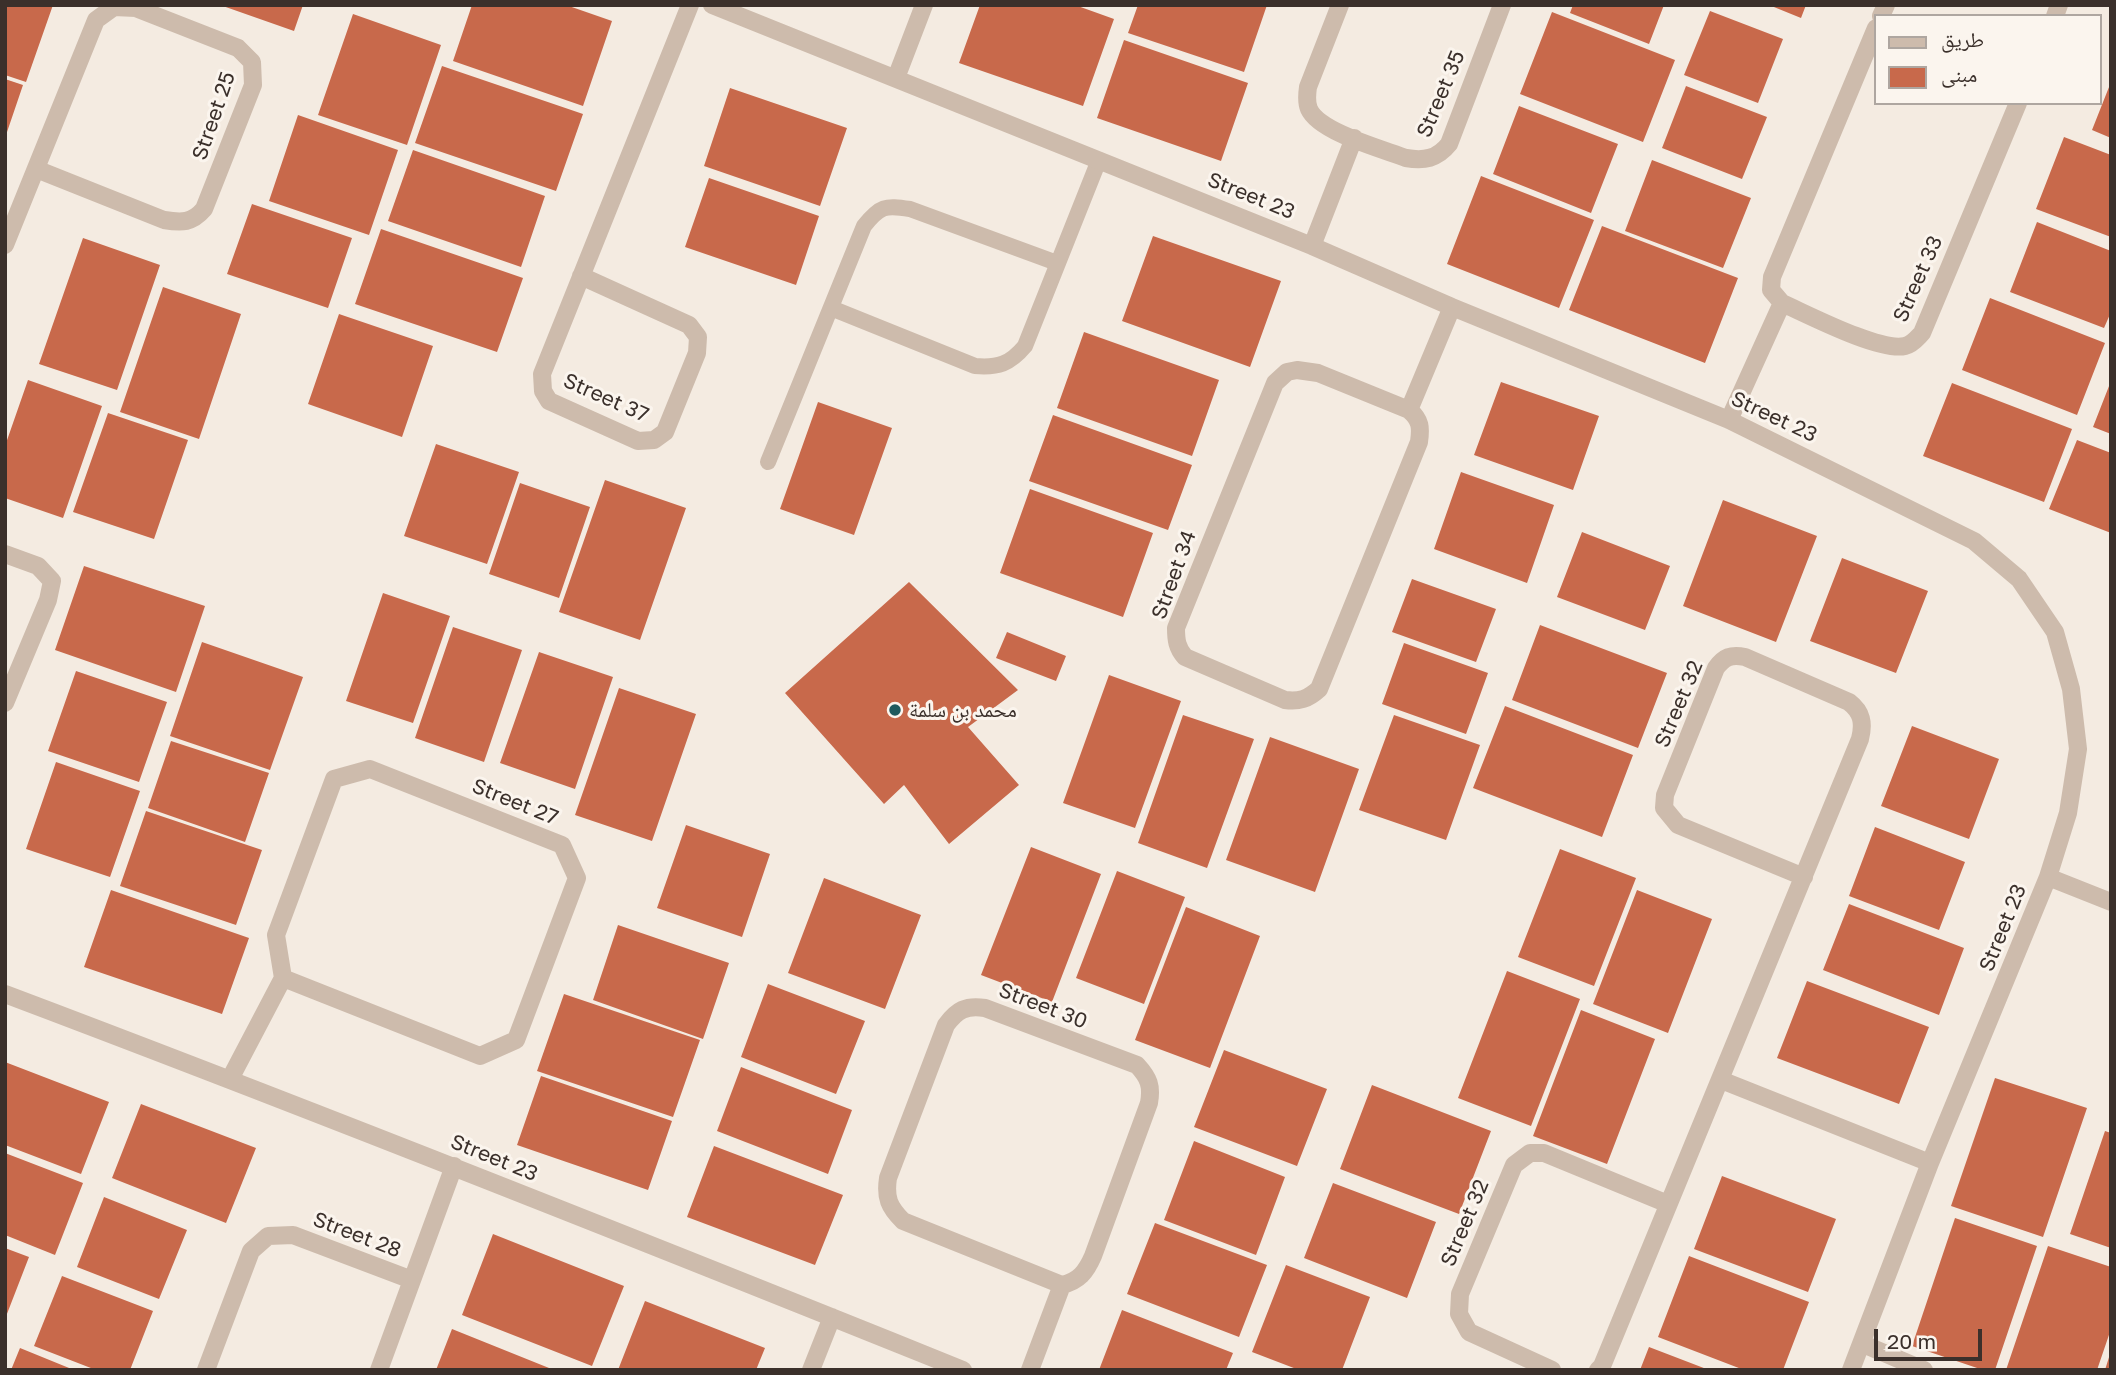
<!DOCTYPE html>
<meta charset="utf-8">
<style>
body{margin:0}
#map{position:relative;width:2116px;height:1375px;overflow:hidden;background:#f4ebe1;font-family:"Golos Text","Noto Naskh Arabic",sans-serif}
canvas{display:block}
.frame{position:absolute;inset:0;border:7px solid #3b302b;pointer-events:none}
.legend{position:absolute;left:1874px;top:14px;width:228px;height:91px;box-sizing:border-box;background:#fbf5ee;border:2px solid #aea6a0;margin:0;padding:9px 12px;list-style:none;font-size:21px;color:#3b302b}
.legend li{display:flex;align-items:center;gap:14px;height:35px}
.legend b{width:35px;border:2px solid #aea6a0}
.scale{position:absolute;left:1874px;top:1329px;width:108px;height:32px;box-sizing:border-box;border:4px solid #3b302b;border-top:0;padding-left:9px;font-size:21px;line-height:24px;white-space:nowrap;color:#3b302b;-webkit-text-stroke:5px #fbf5ee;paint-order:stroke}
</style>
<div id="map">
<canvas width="2116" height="1375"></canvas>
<div class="frame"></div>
<ul class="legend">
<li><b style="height:9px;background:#cdbbac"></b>طريق</li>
<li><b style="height:19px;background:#c8694b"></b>مبنى</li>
</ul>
<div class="scale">20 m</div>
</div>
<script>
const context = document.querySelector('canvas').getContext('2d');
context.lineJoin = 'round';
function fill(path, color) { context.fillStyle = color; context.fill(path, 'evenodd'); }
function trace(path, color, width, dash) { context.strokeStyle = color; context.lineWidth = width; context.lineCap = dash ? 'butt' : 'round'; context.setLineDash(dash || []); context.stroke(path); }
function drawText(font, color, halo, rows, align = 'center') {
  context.font = font + ' "Golos Text","Noto Naskh Arabic",sans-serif'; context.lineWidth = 6; context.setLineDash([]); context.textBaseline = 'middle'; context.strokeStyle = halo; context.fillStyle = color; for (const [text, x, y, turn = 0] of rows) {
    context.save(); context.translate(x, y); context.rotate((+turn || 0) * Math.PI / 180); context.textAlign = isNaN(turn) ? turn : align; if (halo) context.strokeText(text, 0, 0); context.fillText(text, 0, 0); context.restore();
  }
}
fill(new Path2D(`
 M5 5H53L26 82 5 75Z
 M220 5H303L294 31Z
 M472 5H566L612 21 583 106 453 61Z
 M980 5H1075L1114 19 1083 106 959 63Z
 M1138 5H1267L1244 72 1128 33Z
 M1573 5H1664L1649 44 1570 13Z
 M1769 5H1806L1801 18Z
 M1710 11 1783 39 1758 103 1684 75Z
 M1552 12 1675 60 1643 142 1520 94Z
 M353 14 441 45 407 145 318 115Z
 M1124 40 1248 83 1221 161 1097 118Z
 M442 66 583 114 556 191 415 143Z
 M5 79 23 85 6 135H5Z
 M2111 82V138L2092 130Z
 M1686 86 1767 117 1742 179 1662 148Z
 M730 88 847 128 820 206 704 166Z
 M1519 106 1618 144 1591 213 1493 174Z
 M298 115 398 150 369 235 269 201Z
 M2064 137 2111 155V237L2036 209Z
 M413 150 545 196 521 267 388 221Z
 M1652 160 1751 198 1723 268 1625 231Z
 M1481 176 1594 220 1559 308 1447 264Z
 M709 178 819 216 796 285 685 247Z
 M252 204 352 238 328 308 227 274Z
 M2037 222 2111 251V312L2104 328 2010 292Z
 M1602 226 1738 278 1705 363 1569 310Z
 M381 229 523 278 497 352 355 304Z
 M1153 236 1281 281 1250 367 1122 321Z
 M83 238 160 265 117 390 39 364Z
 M163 287 241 314 199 439 120 412Z
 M1990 298 2105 343 2077 415 1962 370Z
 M339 314 433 346 402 437 308 404Z
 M1084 332 1219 380 1192 456 1057 408Z
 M28 380 102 406 63 518 5 498V446Z
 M2111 381V434L2093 427Z
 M1501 382 1599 416 1573 490 1474 455Z
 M1952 383 2072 429 2044 502 1923 456Z
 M818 402 892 428 854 535 780 509Z
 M108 413 188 440 154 539 73 512Z
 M1053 415 1192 465 1168 530 1029 481Z
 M2077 440 2111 453V533L2049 509Z
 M436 444 519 472 487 564 404 536Z
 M1461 472 1554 505 1527 583 1434 549Z
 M605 480 686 508 640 640 559 612Z
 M520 483 590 507 559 598 489 574Z
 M1030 489 1153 533 1123 617 1000 573Z
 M1723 500 1817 536 1776 642 1683 606Z
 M1582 532 1670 566 1645 630 1557 597Z
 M1842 558 1928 591 1896 673 1810 641Z
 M84 566 205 606 176 692 55 650Z
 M1412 579 1496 609 1476 662 1392 632Z
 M909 582 1018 690 968 727 1019 785 949 844 904 785 884 804 785 693Z
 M383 593 450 616 413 723 346 701Z
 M1540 625 1667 673 1638 748 1512 700Z
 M453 627 522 650 484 762 415 738Z
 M1007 632 1066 656 1056 681 996 658Z
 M202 642 303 677 270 770 170 736Z
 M1404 643 1488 673 1466 734 1382 704Z
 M539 652 613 677 575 789 500 763Z
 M76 671 167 702 139 782 48 751Z
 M1109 675 1181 701 1135 828 1063 803Z
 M619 688 696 714 652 841 575 815Z
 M1505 706 1633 755 1602 837 1473 788Z
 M1183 715 1254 739 1207 868 1138 843Z
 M1394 715 1480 745 1446 840 1359 810Z
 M1912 726 1999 759 1969 839 1881 806Z
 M1270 737 1359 769 1315 892 1226 860Z
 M171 741 269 773 245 842 148 808Z
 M56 762 140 791 110 877 26 849Z
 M146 811 262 850 236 925 120 886Z
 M686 825 770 854 742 937 657 908Z
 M1875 827 1965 862 1939 930 1849 896Z
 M1031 847 1101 874 1052 1002 981 975Z
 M1560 849 1636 878 1594 986 1518 957Z
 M1117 871 1185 897 1144 1004 1076 978Z
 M824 878 921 915 885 1009 788 973Z
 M111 890 249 938 222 1014 84 967Z
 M1637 890 1712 919 1668 1033 1593 1004Z
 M1849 904 1964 948 1939 1015 1823 970Z
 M1186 907 1260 936 1210 1068 1135 1040Z
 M618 925 729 963 703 1039 593 1000Z
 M1507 971 1580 999 1531 1126 1458 1098Z
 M1807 981 1929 1027 1899 1104 1777 1058Z
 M768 984 865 1021 836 1094 741 1057Z
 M564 994 700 1040 673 1117 537 1071Z
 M1581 1010 1655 1039 1607 1164 1533 1136Z
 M1224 1050 1327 1089 1297 1166 1194 1127Z
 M5 1062 109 1102 81 1174 5 1145Z
 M741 1067 852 1110 828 1174 717 1131Z
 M541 1076 672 1121 648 1190 517 1145Z
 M1995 1078 2087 1108 2043 1237 1951 1206Z
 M1372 1085 1491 1131 1459 1214 1340 1169Z
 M141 1104 256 1148 226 1223 112 1178Z
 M2105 1131 2111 1133V1248L2070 1234Z
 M1194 1141 1285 1177 1256 1255 1164 1220Z
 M714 1146 843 1195 815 1265 687 1217Z
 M5 1153 83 1183 55 1255 5 1235Z
 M1722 1176 1836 1219 1808 1292 1694 1249Z
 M1333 1183 1436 1222 1407 1298 1304 1258Z
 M104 1197 187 1230 159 1299 77 1267Z
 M1955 1218 2037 1246 1995 1370H1983L1912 1346Z
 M1155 1223 1267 1265 1239 1337 1127 1294Z
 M493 1234 624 1286 592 1366 462 1315Z
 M2048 1246 2111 1267V1329L2097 1370H2006Z
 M5 1248 29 1257 5 1319Z
 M1689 1256 1809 1302 1783 1370H1744L1658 1337Z
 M1286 1265 1370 1297 1342 1370H1299L1252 1352Z
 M62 1276 153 1311 130 1370H96L34 1346Z
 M645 1301 765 1348 756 1370H618Z
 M1122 1310 1233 1353 1226 1370H1099Z
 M452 1329 554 1370H436Z
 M1649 1347 1709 1370H1640Z
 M20 1348 74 1370H11Z
 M2110 1354 2111 1370H2105Z`), '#c8694b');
trace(new Path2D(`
 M831 308 975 366C998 368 1010 364 1025 346L1099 160
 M768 462 864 226C880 206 885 205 910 209L1057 263`), '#cdbbac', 16);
trace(new Path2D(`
 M712 5 1312 246 1452 307 1729 420 1974 541 2019 579 2055 632 2071 689 2078 749 2068 813 2048 877 1930 1163 1851 1370
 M1340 5 1308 87C1307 94 1306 102 1309 109 1319 132 1382 149 1406 158 1424 161 1437 159 1449 144L1502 5
 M1881 16 1886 5
 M2055 16 2059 5
 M1876 28 1772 277 1771 290 1782 303C1809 315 1880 352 1905 346 1913 344 1917 338 1922 333L2018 103
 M896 78 924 5
 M5 245 96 20 114 7 136 8 238 48 252 62 253 85 204 209C192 223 182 223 164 220L36 169
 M1312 246 1354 138
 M581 276 689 325 698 337 697 353 665 432 654 440 638 441 549 401 543 391 542 374 690 5
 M1297 370 1318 373 1409 410C1421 420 1421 428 1419 442L1319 689C1308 699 1299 702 1285 700L1185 657C1177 648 1176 640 1176 628L1275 383 1287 372Z
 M1409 410 1452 307
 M1729 420 1782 303
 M5 554 38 566 52 581 48 600 5 703
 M2048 877 2111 902
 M5 994C326 1115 645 1242 963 1370
 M230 1079 283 978 276 935 334 779 370 769 562 845 577 878 516 1040 480 1056 283 978
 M1721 1080 1930 1163
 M1863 1344 1924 1370
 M206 1370 251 1251 268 1236 293 1235 412 1280
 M379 1370 454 1166
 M811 1370 832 1317
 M1030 1370 1062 1285C1079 1281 1086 1272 1093 1256L1149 1103C1152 1086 1149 1078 1137 1065L985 1008C966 1005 957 1010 946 1025L888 1178C885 1198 889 1207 903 1221L1062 1285
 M1552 1370 1469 1332 1459 1314 1460 1294 1514 1165 1530 1153H1544L1668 1204
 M1598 1370 1602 1366 1860 739C1864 723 1862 712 1849 702L1745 657C1731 654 1724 657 1716 668L1665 795 1664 808 1678 825 1804 877`), '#cdbbac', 18);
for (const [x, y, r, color] of [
 [895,710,7,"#1f5a5e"]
]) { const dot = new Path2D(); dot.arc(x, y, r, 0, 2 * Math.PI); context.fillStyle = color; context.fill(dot); trace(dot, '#fbf5ee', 2.5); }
drawText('21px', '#3b302b', '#fbf5ee', [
 ["Street 35",1441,94,-67],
 ["Street 25",214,116,-71],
 ["Street 23",1251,196,22],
 ["Street 33",1918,279,-66],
 ["Street 37",606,398,24],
 ["Street 23",1774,417,25],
 ["Street 34",1174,575,-70],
 ["Street 32",1679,704,-67],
 ["Street 27",515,802,22],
 ["Street 23",2003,928,-68],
 ["Street 30",1043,1006,21],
 ["Street 23",494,1158,22],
 ["Street 32",1465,1223,-67],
 ["Street 28",357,1235,21]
]);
drawText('21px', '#3b302b', '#fbf5ee', [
 ["محمد بن سلمة",909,710]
], 'left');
</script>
